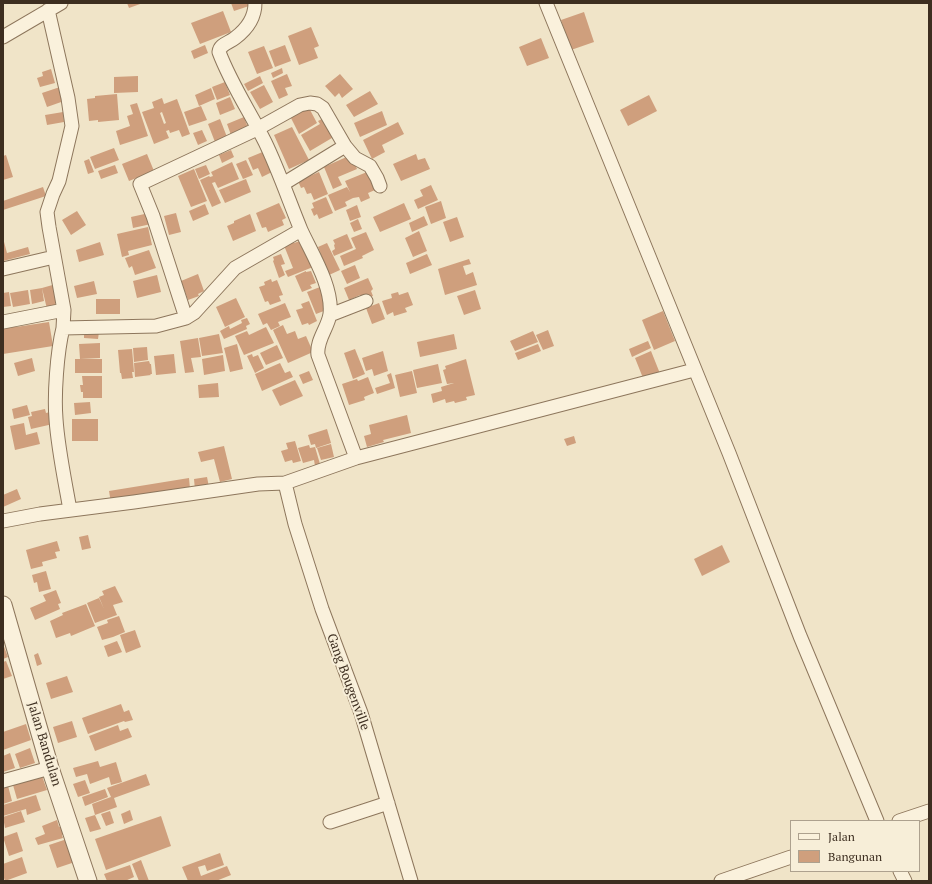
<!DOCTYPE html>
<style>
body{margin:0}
#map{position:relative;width:932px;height:884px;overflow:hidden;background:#f0e4c8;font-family:"PT Serif",serif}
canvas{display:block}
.frame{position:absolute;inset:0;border:4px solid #3d2e20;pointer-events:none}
.legend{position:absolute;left:790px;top:820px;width:130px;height:52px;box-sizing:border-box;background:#f7eed8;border:1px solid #ada18e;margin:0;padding:5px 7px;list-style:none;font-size:12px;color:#3d2e20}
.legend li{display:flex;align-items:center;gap:8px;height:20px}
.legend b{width:20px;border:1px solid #ada18e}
</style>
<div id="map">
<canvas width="932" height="884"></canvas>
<div class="frame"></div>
<ul class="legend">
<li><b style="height:5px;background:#faf1dc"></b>Jalan</li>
<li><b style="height:11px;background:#cf9f7d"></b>Bangunan</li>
</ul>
</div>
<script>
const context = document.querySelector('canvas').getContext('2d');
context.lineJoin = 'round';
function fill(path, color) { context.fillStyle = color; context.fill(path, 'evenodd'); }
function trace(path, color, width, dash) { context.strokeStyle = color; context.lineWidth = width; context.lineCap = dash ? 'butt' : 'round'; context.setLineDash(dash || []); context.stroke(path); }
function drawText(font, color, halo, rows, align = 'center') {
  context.font = font + ' "PT Serif",serif'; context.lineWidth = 4; context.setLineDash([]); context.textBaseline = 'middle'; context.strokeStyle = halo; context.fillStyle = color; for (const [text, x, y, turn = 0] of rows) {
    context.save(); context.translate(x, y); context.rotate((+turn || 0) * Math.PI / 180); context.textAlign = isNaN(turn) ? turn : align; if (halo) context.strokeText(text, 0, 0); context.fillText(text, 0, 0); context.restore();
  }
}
fill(new Path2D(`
 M127 3H143L129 8Z
 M231 3H251L252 5 234 11Z
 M223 11 231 32 200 44 191 23Z
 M584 12 594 42 571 50 561 20Z
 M311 27 319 46 314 48 318 58 299 65 288 36Z
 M541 38 549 58 527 66 519 47Z
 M205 45 208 53 194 59 191 51Z
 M285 45 291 61 275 67 269 51Z
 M264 46 273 68 257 74 248 52Z
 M282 68 283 73 273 78 271 73Z
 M51 69 55 83 40 87 37 78 43 76 42 72Z
 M287 74 292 86 285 88 288 95 279 99 271 81Z
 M340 74 353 89 342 98 339 93 335 97 325 86Z
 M138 76V92L114 93V77Z
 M260 76 263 83 248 91 244 84Z
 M225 82 230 95 217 100 212 87Z
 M264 85 273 102 260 109 250 92Z
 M60 87 64 101 47 107 42 93Z
 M211 88 215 99 199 106 195 95Z
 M370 91 378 104 354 117 346 105Z
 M117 94 119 120 98 122V120L89 121 87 99 95 98V96Z
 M649 95 657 111 628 126 620 110Z
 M230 97 235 109 220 115 216 103Z
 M162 98 164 104 177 99 190 134 182 137 179 130 170 133 169 130 166 131 169 138 154 144 142 112 154 108 152 102ZM162 112 166 123 164 124 160 113Z
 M137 103 148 136 120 145 116 131 130 126 127 116 133 114 130 105Z
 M201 106 207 120 189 126 184 112Z
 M309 108 317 123 299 134 291 118 294 116 292 113Z
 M382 111 387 125 360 137 354 123Z
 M63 112 64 122 47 125 45 115Z
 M244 117 248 128 231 135 227 124Z
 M326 117 337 135 310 151 301 135 320 124 318 121Z
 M220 119 227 137 215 142 208 124Z
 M398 122 404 134 382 145 385 152 372 159 363 140Z
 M292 127 309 160 289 169 274 135Z
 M202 130 207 141 198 145 193 133Z
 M114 148 119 160 95 169 90 157Z
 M231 150 234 157 222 163 219 155Z
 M265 151 274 171 262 177 258 168 253 170 248 158Z
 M147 154 154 171 129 181 122 164Z
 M416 154 418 160 425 158 430 169 401 181 393 164Z
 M6 155 13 177 3 180V156Z
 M351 155 357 169 338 177 342 185 333 189 324 167Z
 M89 159 94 172 88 174 84 161Z
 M246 160 253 175 243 179 236 164Z
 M232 162 239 179 218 188 215 182 212 183 221 203 212 207 200 180 209 176 210 177 213 176 211 172Z
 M115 165 118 173 101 179 98 171Z
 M206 165 210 174 199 179 195 169Z
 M194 169 207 201 191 207 178 176Z
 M319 172 328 194 314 200 311 193 307 194 304 187 301 188 298 181Z
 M367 172 375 190 368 193 370 198 361 202 359 197 353 198 345 202 347 206 335 211 328 195 347 187 350 192 345 181Z
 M246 179 251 192 225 203 219 190Z
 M431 185 438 200 418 209 414 200 423 196 420 190Z
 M43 187 46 196 3 210V201Z
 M326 197 333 213 319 219 317 214 314 216 311 209 314 208 312 203Z
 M441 201 446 218 431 224 425 207Z
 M279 203 286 218 282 220 284 225 268 232 266 227 262 228 256 213Z
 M404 203 411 219 380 232 373 217Z
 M205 204 209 214 193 221 189 211Z
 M357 205 361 217 350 221 346 210Z
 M77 211 86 225 71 235 62 220Z
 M149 213 151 224 133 228 131 217Z
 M176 213 181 232 169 235 164 216Z
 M250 214 256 231 233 241 227 226 234 223V221Z
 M424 216 428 225 412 232 409 223Z
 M457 217 464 237 450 242 443 222Z
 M358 219 362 229 354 232 350 223Z
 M148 227 152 245 128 251 129 255 122 257 117 234Z
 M419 231 427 251 413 257 405 238Z
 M366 232 374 250 362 256 363 258 344 266 340 256 356 249 351 238Z
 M347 234 353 248 334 256 332 251 335 249 334 245 335 244 333 240Z
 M3 238 7 253 28 247 30 254 3 261Z
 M293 240 294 243 303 240 313 267 288 277 285 271 293 268 283 243Z
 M100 242 104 255 79 262 76 250Z
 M327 243 340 270 329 275 318 247Z
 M149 250 156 268 135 275 132 266 129 268 125 258Z
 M281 254 285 264 281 265 285 275 279 278 273 261 274 260 273 257Z
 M427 254 432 265 410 274 406 263Z
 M469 259 471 264 463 266 466 275 473 272 477 285 445 295 438 269Z
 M355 265 360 278 347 284 341 271Z
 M306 271V272L311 271 316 283 310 285 312 288 302 292 295 276Z
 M198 274 204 291 198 294 199 296 188 300 181 281Z
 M157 275 161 292 137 298 133 281Z
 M368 278 373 289 371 291 373 296 362 300 360 295 349 300 344 288Z
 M271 279 272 282 277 280 283 295 279 296 281 301 270 305 268 301 265 302 259 287 265 285 264 282Z
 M94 281 97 294 77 298 74 286Z
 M56 284 60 302 55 303 56 307 47 309 42 288Z
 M320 287 329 309 316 314 307 292Z
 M42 288 44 301 32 304 30 290Z
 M28 290 30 304 13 307 10 293Z
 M475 290 481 309 464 315 457 296Z
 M9 292 11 306 3 307V293Z
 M398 292 399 295 408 292 413 305 405 308 407 312 394 316 393 312 387 315 382 301 392 298 391 294Z
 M236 298 245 317 225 327 216 307Z
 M96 299H120V314H96Z
 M309 301 317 321 309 325 308 323 302 325 296 310 303 308 301 304Z
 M285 303 291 317 278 322 280 326 271 330 267 323 263 325 258 314Z
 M379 303 385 319 372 324 366 308Z
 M663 311 675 341 654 350 642 320Z
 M247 318 250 324 246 326 247 329 224 339 220 331 229 326 230 329 242 323 241 320Z
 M49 322 53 346 3 354V326L16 324V327Z
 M283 325 287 334 295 331 298 339 306 336 313 352 288 363 273 330Z
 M266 327 274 343 244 355 235 336 247 331 249 335Z
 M548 330 554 346 543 350 536 335Z
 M84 331 99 332 98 339 84 338Z
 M533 331 538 342 515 351 510 341Z
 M219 334 223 353 202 356 199 338Z
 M454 334 457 349 420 357 417 342Z
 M198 338 201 357 191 358 194 372 185 373 180 341Z
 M648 341 651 348 632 357 629 349Z
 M100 343V358L80 359 79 344Z
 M237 344 243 369 230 372 224 348Z
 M538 344 541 351 518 360 515 353Z
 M277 345 283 358 266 365 260 353Z
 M147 347 148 360 134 362 133 348Z
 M132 349 134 372H132L133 378 122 379 121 373H120L118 350Z
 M355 349 365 374 353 379 344 353Z
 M383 351 388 371 374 376 372 369 366 371 362 358Z
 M651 351 661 376 645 383 635 358Z
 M174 354 176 373 156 375 154 356Z
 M252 354 253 357 258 355 264 368 255 373 247 356Z
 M223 355 225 371 204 375 202 359Z
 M32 358 35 371 18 376 14 363Z
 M75 359H102V373H75Z
 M466 359 475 395 466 397 467 400 455 403 454 401 446 403 445 399 433 403 431 394 442 391 441 387 454 383 447 384 443 370 446 369 445 366Z
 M149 361 150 364H151L152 374H150L151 375 135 377 134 363Z
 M280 363 285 373 290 371 293 377 262 391 255 374Z
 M438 364 442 383 417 388 413 370Z
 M309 371 313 380 303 384 299 375Z
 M412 371 417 393 400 397 395 375Z
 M391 373 395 388 377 394 375 388 390 383 387 375Z
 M82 376H102V398H83V392H81L80 385H83Z
 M368 377 374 393 364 397 365 400 349 405 342 384 357 379 358 381Z
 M295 380 303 396 280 406 272 390Z
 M218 383 219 397 199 398 198 385Z
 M90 402 91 413 75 415 74 403Z
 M27 405 30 415 14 419 12 409Z
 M45 409 46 413 50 412 53 424 31 429 28 417 32 416 31 412Z
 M407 415 411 433 383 440 384 442 367 447 364 436 371 434 369 425Z
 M72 419H98V441H72Z
 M24 423 26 435 37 432 40 444 15 450 10 426Z
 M327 429 331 443 316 448 315 444 311 445 308 435Z
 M574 436 576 443 567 446 564 439Z
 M295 441 301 461 293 463 292 460 285 462 281 451 288 449 286 443Z
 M331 444 334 457 321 460 317 448Z
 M309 445 310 448 315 447 320 464 315 466 314 460 303 463 298 448Z
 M224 446 232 479 220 482 214 459 201 462 198 452Z
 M207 477 209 487 195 490 194 479Z
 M189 478 190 489 111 503 109 491Z
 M17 489 21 499 3 507V495Z
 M88 535 91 548 82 550 79 537Z
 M57 541 60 551 55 552 57 558 42 562 43 566 31 569 26 550Z
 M722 545 730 562 702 576 694 559Z
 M46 571 51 589 39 592 37 582 34 583 32 575Z
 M115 586 123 602 113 605 117 615 95 623 87 603 99 598 104 609 99 597 104 595 102 591Z
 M56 590 61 603 58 604 60 609 35 620 30 608 46 601 43 595Z
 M86 604 95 626 71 636 70 633 56 638 50 621 63 615 62 613Z
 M119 616 125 632 113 637 111 630 113 637 102 640 97 627 108 623 107 620Z
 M135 630 141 647 126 653 120 635Z
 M117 641 122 652 108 657 104 646Z
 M3 644 8 657 3 659Z
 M38 653 42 664 37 666 34 655Z
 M6 661 12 676 3 679V662Z
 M67 676 73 692 51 699 46 683Z
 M121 704 124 712 129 710 133 720 125 722 124 721 88 734 82 718Z
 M72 721 77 737 58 743 53 727Z
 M26 724 31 740 3 750V732Z
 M118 725 120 731 128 728 132 737 95 751 89 736Z
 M30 748 35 763 20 768 15 754Z
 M10 753 15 768 3 772V756Z
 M98 761 100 767 116 762 122 782 111 785 109 777 90 784 87 774 76 777 73 768Z
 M146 774 150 785 114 798 117 807 95 815 92 804 111 797 107 788Z
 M42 776 47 790 17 799 13 785Z
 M85 780 90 793 78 797 73 784Z
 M7 782 12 801 3 804V784Z
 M105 789 108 797 85 806 82 797Z
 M36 795 41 810 27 815 26 809 3 816V805Z
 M130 810 133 820 124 824 121 814Z
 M21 811 25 822 5 828 3 817Z
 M110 811 114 823 106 826 101 814Z
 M95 815 101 829 90 832 85 818Z
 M161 816 171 846 106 870 95 839Z
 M57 820 59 827 64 825 67 833 62 835 63 838 38 845 35 838 45 834 42 826Z
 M17 832 23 851 9 856 3 837Z
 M70 838 78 861 57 868 49 845Z
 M220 853 224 865 207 871 205 865 198 867 201 876 227 866 231 875 216 881H188L182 867Z
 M22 857 27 873 5 881 3 875V864Z
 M141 860 149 881H139L132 864Z
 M130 865 134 877 125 881H107L104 874Z`), '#cf9f7d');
const minor = new Path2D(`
 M546 3 729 453 800 636 877 821
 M48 10 68 98 72 126 59 181 53 194 47 212 49 227 64 310 63 328
 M3 37 61 3
 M283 184 345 146 355 158 370 166 377 178 380 186
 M301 230C312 254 333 287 330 314 328 328 316 340 318 355L356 458
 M3 269 54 257
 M330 315 366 301
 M186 318 194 313 235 268 301 230C289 201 279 171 265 142 250 112 231 84 219 52 220 44 229 43 235 38 247 29 255 18 255 3
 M3 322 64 310
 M285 483 295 524 322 609 361 713 411 881
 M70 510C65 481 58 449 56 419 54 395 57 352 63 328L156 326 186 318 153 216 140 184 257 129 300 105 310 103 317 104 323 108 345 146
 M3 521 40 514 134 502 258 484 285 483 356 458 694 370
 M3 781 50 768
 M899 821 929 811
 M330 822 388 803
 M900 871 905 881
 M721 881 791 857`);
const tertiary = new Path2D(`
 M3 605 50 768 88 881`);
trace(minor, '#8d765c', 15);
trace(tertiary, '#8d765c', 19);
trace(minor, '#faf1dc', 13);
trace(tertiary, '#faf1dc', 17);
drawText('13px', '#3d2e20', '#f7eed8', [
 ["Gang Bougenville",348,682,70],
 ["Jalan Bandulan",44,744,73]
]);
</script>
